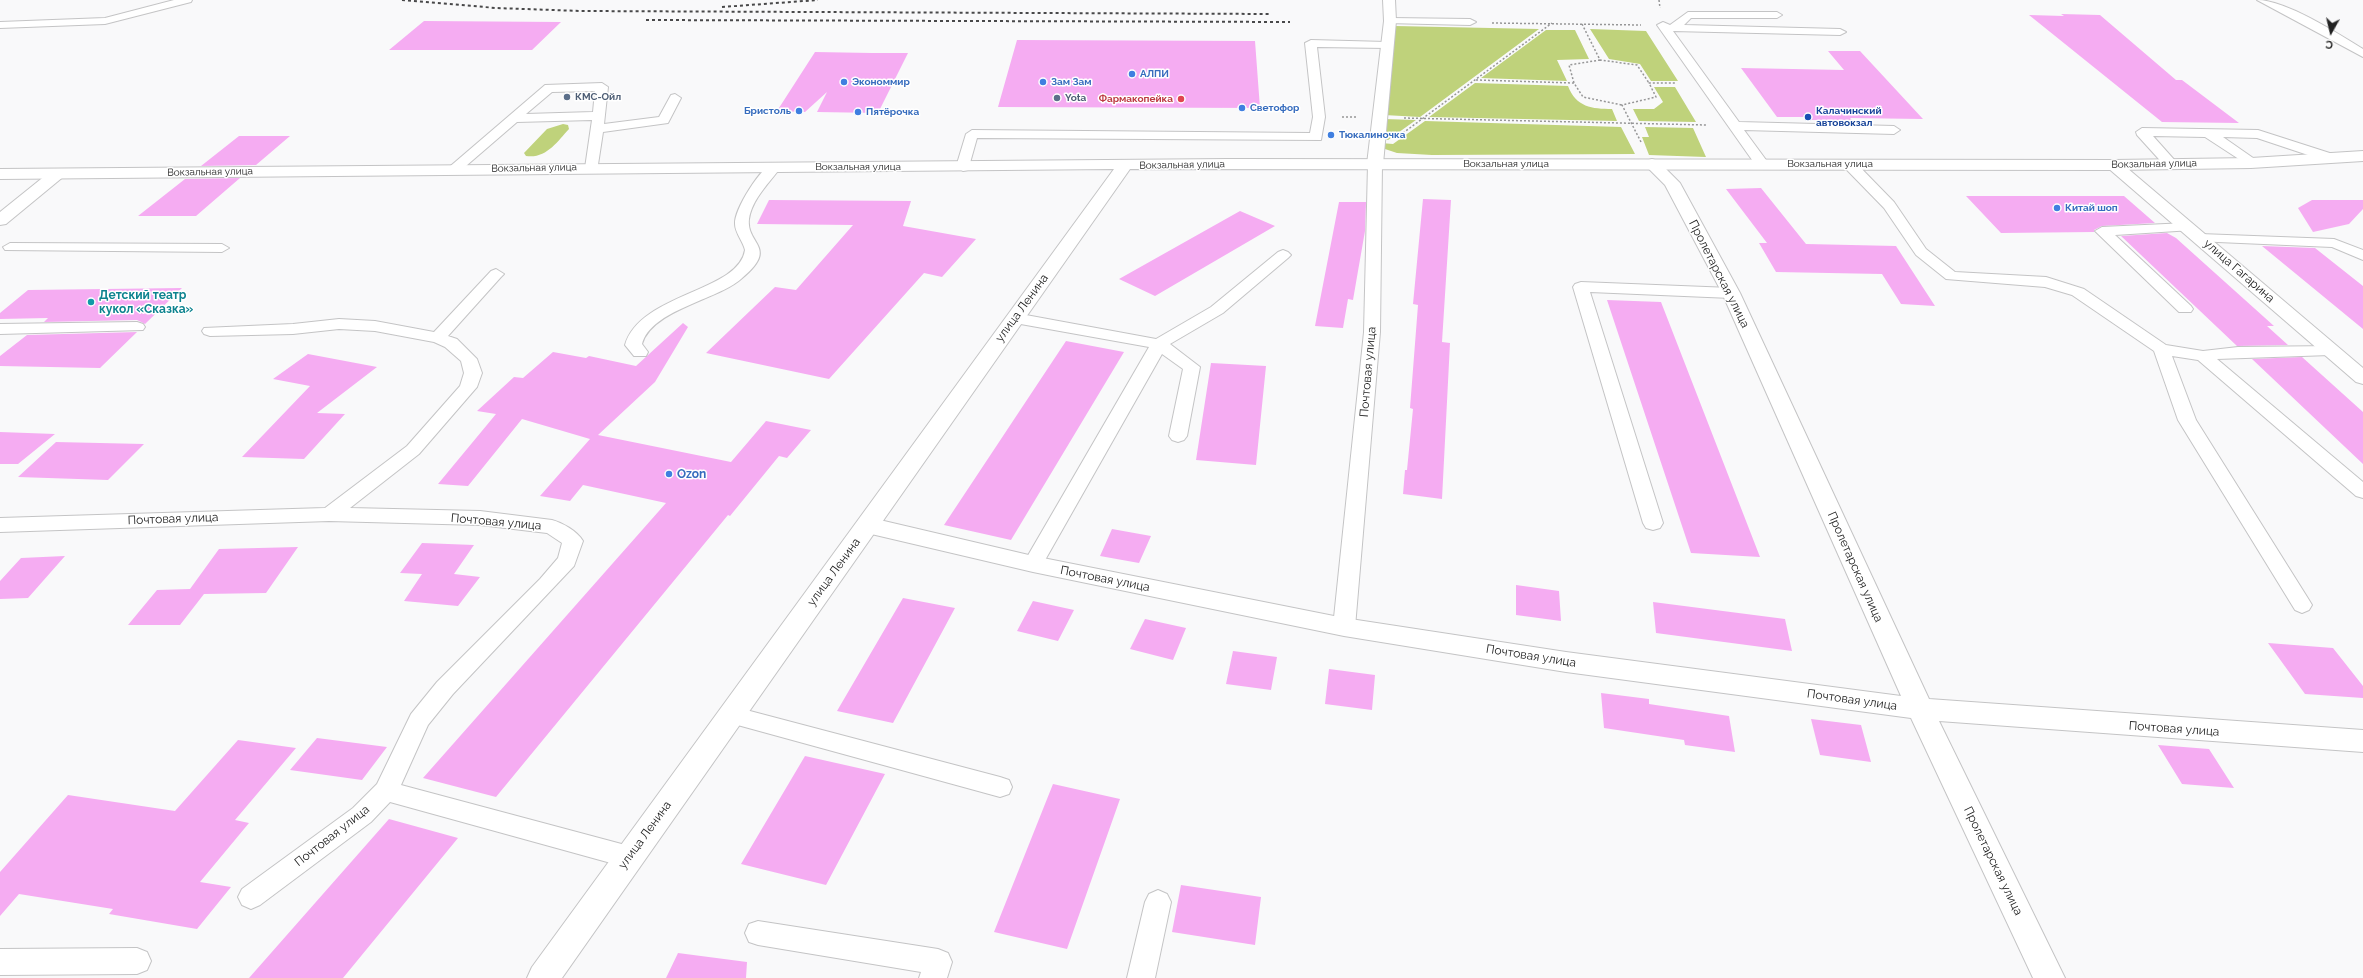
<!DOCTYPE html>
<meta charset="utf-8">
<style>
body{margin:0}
#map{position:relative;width:2363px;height:978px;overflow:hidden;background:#f9f9fa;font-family:Raleway,sans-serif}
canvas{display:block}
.north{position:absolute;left:2311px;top:12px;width:40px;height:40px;-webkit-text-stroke:3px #fff;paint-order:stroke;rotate:188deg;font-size:11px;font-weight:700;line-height:16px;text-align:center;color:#222}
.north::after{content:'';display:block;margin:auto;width:14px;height:18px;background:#222;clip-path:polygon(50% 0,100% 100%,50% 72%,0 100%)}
</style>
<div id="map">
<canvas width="2363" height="978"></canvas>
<div class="north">С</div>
</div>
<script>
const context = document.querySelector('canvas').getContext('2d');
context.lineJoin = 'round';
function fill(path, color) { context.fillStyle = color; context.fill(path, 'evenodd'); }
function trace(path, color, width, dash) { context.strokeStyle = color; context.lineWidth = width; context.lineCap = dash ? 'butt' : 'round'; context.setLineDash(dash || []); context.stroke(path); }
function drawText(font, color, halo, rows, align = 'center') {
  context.font = font + ' Raleway,sans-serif'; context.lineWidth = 3; context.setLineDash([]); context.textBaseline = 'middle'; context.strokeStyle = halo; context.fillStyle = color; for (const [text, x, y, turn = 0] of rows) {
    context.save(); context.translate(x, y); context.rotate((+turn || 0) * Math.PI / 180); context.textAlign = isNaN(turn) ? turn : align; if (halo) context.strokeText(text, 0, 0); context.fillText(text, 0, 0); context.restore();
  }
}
fill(new Path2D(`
 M1395 26 1539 29 1420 117 1384 115Z
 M1590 29 1646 31 1678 81H1651L1640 64 1609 59Z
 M1546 30H1575L1589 59 1557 60 1567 81 1481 78Z
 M1475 83 1568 86C1576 107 1592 109 1612 109L1617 121 1429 117Z
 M1654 87H1675L1696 122 1639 121 1633 109H1654L1663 102Z
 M1384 119 1416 120 1388 140 1380 139Z
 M1425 121 1621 127 1635 154 1432 155 1397 153 1382 148 1381 143 1393 144Z
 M563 124 568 125 569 129C557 142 546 159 526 156L524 153 547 129Z
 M1645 127 1693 128 1706 157 1649 155 1642 137H1649Z`), '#bfd27b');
fill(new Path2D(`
 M2061 14 2100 15 2176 80H2182L2239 123 2162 122 2029 15 2064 16Z
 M424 21 561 22 532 50H389Z
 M1017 40 1255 41 1260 108 998 107Z
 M1828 51H1860L1923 119 1850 118 1852 120H1810L1808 117H1777L1741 68 1844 70Z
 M815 52 872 53H908L878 113 817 112 827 92 805 112 777 111Z
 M239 136H290L256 165 201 166Z
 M240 178 196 216H138L185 179Z
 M1761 188 1806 244 1896 246 1935 306 1901 304 1882 274 1776 272 1759 243H1767L1726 189Z
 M1966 196H2124L2155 223 2102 226 2094 230V232L2001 233Z
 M1423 199 1451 200 1442 342 1450 343 1442 499 1403 494 1405 470H1407L1413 409 1410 408 1418 305 1413 304Z
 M769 200 911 201 903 226 976 239 942 277 924 273 829 379 706 353 775 287 796 290 853 225 757 224Z
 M2312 200H2363V209L2349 224 2313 232 2298 208Z
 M1339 202H1366L1365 231 1358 271 1353 300 1348 299 1343 328 1315 326Z
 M1240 211 1275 226 1155 296 1119 279Z
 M2167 233 2176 238 2274 326H2267L2288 345 2237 346 2121 236Z
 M2262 246 2315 248 2363 286V329Z
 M182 288 145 324 137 320 44 322 48 318 0 319V313L28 290Z
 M1607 300 1661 302 1760 557 1691 553Z
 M683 323 688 327 655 382 598 435 731 462 766 421 811 430 787 458 779 456 730 516 728 515 496 797 423 778 666 503 583 485 570 501 540 496 590 439 522 419 468 486 438 484 496 414 477 411 514 377 523 378 553 352 586 358 589 356 636 366Z
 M137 332 100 368 0 366V356L27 335Z
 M1066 341 1124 352 1011 540 944 525Z
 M308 354 377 367 317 413 345 414 304 459 242 457 310 386 273 379Z
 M2302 357 2363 412V464L2252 359Z
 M1211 363 1266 366 1256 465 1196 460Z
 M0 432 55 434 18 464H0Z
 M56 442 144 444 108 480 18 477Z
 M1112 529 1151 536 1139 563 1100 556Z
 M422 543 474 545 454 574 480 577 458 606 404 601 422 574 400 573Z
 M298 547 266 593 204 594 180 625H128L157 590 190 589 219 549Z
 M65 556 28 598 0 599V581L21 558Z
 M1516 585 1559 591 1561 621 1516 615Z
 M903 598 955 608 893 723 837 711Z
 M1033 601 1074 610 1058 641 1017 631Z
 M1653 602 1785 619 1792 651 1656 633Z
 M1145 619 1186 628 1173 660 1130 649Z
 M2268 643 2333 648 2363 686V698L2305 694Z
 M1233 651 1277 657 1271 690 1226 684Z
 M1329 669 1375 675 1372 710 1325 704Z
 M1601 693 1649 699V704L1729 716 1735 752 1685 745 1684 740 1604 728Z
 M1811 719 1861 725 1871 762 1820 755Z
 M317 738 387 747 362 780 290 770Z
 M238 740 296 748 235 820 249 823 200 882 231 887 197 929 109 914 113 909 19 894 0 916V872L68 795 175 811Z
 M2158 745 2209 749 2234 788 2182 784Z
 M805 756 885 774 826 885 741 864Z
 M1053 784 1120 799 1067 949 994 932Z
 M389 819 458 838 343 978H249Z
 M1181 885 1261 897 1255 945 1172 932Z
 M678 953 747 962 746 978H666Z`), '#f5acf2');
const service = new Path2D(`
 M174 0H192L191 2 105 24 0 28V22L105 18Z
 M2257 0C2286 0 2337 33 2363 49V57Z
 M1688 12H1777L1782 15 1777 18H1691L1684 25 1840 29 1846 32 1840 35 1673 31 1739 122 1894 126 1900 130 1894 134 1744 130 1769 164 1762 168 1757 167 1657 25 1663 22 1670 25Z
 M1390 18 1470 19 1476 22 1470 25 1386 23 1384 21Z
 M1311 40 1387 42 1393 45 1387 48 1317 47 1325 117 1321 140 977 138 968 170 963 171 956 167 966 134 972 130 1310 133 1313 117 1305 43Z
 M602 83 608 87 604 124 659 117 671 95 675 94 681 98 668 123 603 132 597 171H587L585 168 592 120 517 122 459 172 454 173 447 169 545 85ZM595 91 593 112 526 114 552 92Z
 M2142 128 2258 130 2339 156 2341 159 2339 162H2329L2257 138 2223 137 2256 160 2258 163 2256 166 2251 167 2205 137 2153 136 2178 164 2171 168 2166 167 2137 135 2136 132Z
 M1375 160 1382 164 1380 332 1355 627 1352 633 1344 635 1336 633 1333 627 1364 332 1368 164Z
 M1849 160 1854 161 1894 202 1926 249 1955 272 2046 277 2084 289 2166 345 2203 351 2238 347 2336 346 2338 350 2336 354 2330 355 2217 359 2363 482V498L2356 496 2198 360 2172 356 2196 420 2309 600 2312 605 2309 610 2302 613 2295 610 2178 420 2154 351 2072 295 2045 287 1946 279 1916 255 1884 208 1844 167 1842 164Z
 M774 163 781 167C770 182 752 199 749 219 746 245 780 247 741 279 717 300 651 310 642 344L648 352 646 356H634L625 345C640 293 739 292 745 250 743 241 735 233 735 224 734 210 761 166 774 163Z
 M2187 223 2194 227 2192 230 2115 235 2191 306 2193 309 2191 312H2179L2095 231 2102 227Z
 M2200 234 2334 239 2363 250V260L2332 247 2195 241 2193 238 2195 235Z
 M10 243 222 244 229 248 222 252 5 250 3 247Z
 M1283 250 1288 252 1291 255 1288 258 1223 313 1170 344 1200 367 1187 436 1184 440 1178 442 1172 440 1169 436 1183 369 1162 354 1040 569 1033 571 1026 569 1023 564 1149 347 1015 323 1009 321 1007 318 1009 315 1015 313 1156 339 1211 307 1278 252Z
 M496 269 504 274 501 277 448 336 457 339 477 359 482 373 477 387 419 454 350 508 480 511 552 520C563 523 577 531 583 541L574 566 453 694 428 725 401 785 629 846 638 849 642 857 638 865 629 868 390 802 371 822 260 905 251 909 242 905 238 897 242 889 353 808 377 784 411 714 437 682 540 579 558 558 562 543 547 533 480 525 329 521 0 532V518L325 508 407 446 460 386 464 373 461 361 445 347 434 342 375 331 339 329 293 334 210 336 204 334 202 331 204 328 293 324 339 319 375 321 434 332 491 271Z
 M1581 282 1731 288 1737 290 1739 293 1737 296 1731 298 1590 292 1663 523 1660 528 1653 530 1646 528 1643 523 1573 287 1575 284Z
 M137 322 143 324 145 327 143 330 0 334V324Z
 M731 706 1000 777 1009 780 1012 787 1009 794 1000 797 723 721 720 715 723 709Z
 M1158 890 1167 894 1171 902 1155 978H1127L1145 902 1149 894Z
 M758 921 938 949 948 953 952 962 947 978H919L921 972 758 945 749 942 745 933 749 924Z
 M137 948 147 952 151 961 147 970 137 974 0 975V949Z`);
const minor = new Path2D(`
 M1383 0H1395L1396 21 1383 164 1381 167H1369L1367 164 1384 21Z
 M1652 159 1658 161 1680 183 1740 293 1929 699 2363 730V752L1939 721 2065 978H2033L1911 718 1566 672 1344 636 1033 572 867 533 859 530 856 525 859 520 867 517 1033 556 1344 618 1566 652 1901 696 1722 293 1665 185 1644 164 1646 161Z
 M2114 160 2120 162 2363 368V384L2356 382 2108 168 2106 165 2108 162Z
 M57 169 63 171 65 174 63 177 6 224 0 225V212L51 171Z`);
const secondary = new Path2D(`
 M2363 151V161L2251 168 2114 170 1130 169 562 978H527L532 967 1114 169 0 179V169L1228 159 2114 160 2251 158Z`);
trace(service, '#c4c4c5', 2);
trace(minor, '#c4c4c5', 2);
trace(secondary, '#c4c4c5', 2);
trace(new Path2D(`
 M1659 0 1660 8
 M1492 23 1641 25
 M1582 24 1600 60 1637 65 1649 83
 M1600 60 1569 65 1574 83 1583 97 1622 105
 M1476 80 1574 83
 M1342 117H1357
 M1404 118 1706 125
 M1403 133 1552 23
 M1641 142 1622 105 1656 97 1649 83H1676`), '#969697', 1.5, [2, 2]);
fill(service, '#fff');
fill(minor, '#fff');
fill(secondary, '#fff');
trace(new Path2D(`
 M402 0 496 8 581 11 1271 14
 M722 7 818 0
 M646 20 1290 22`), '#484849', 2, [3, 3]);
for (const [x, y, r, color] of [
 [1132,74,4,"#3f7fe0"],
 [844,82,4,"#3f7fe0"],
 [1043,82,4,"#3f7fe0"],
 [567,97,4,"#5c6f8a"],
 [1057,98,4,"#5c6f8a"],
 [1181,99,4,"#e0444e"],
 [1242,108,4,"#3f7fe0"],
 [799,111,4,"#3f7fe0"],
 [858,112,4,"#3f7fe0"],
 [1808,117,4,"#1a4fb4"],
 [1331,135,4,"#3f7fe0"],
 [2057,208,4,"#3f7fe0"],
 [91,302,4,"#0f9aa8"],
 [669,474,4,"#3f7fe0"]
]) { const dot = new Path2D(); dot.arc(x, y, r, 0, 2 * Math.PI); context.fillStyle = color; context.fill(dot); trace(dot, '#fff', 1.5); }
drawText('bold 10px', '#366cbe', '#fff', [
 ["АЛПИ",1140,74],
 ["Экономмир",852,82],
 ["Зам Зам",1051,82],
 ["Светофор",1250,108],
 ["Бристоль",791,111,"right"],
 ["Пятёрочка",866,112],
 ["Тюкалиночка",1339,135],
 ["Китай шоп",2065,208]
], 'left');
drawText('bold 10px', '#4e5e75', '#fff', [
 ["КМС-Ойл",575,97],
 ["Yota",1065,98]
], 'left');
drawText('bold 10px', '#be3a42', '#fff', [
 ["Фармакопейка",1173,99]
], 'right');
drawText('bold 10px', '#164399', '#fff', [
 ["Калачинский",1816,111],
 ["автовокзал",1816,123]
], 'left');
drawText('10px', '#222', '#fff', [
 ["Вокзальная улица",1506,164],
 ["Вокзальная улица",1830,164],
 ["Вокзальная улица",2154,164,-1],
 ["Вокзальная улица",1182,165,-1],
 ["Вокзальная улица",858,167],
 ["Вокзальная улица",534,168,-1],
 ["Вокзальная улица",210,172,-1]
]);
drawText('12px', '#222', '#fff', [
 ["улица Гагарина",2239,271,41],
 ["Пролетарская улица",1719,274,63],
 ["улица Ленина",1022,308,-54],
 ["Почтовая улица",1368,372,-85],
 ["Почтовая улица",173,519,-2],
 ["Почтовая улица",496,522,5],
 ["Пролетарская улица",1855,567,66],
 ["улица Ленина",834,572,-54],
 ["Почтовая улица",1105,579,11],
 ["Почтовая улица",1531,656,9],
 ["Почтовая улица",1852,700,8],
 ["Почтовая улица",2174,729,4],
 ["улица Ленина",645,835,-54],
 ["Почтовая улица",332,836,-38],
 ["Пролетарская улица",1993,861,64]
]);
drawText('bold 12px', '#0d838f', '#fff', [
 ["Детский театр",99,295],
 ["кукол «Сказка»",99,309]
], 'left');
drawText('bold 12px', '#366cbe', '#fff', [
 ["Ozon",677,474]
], 'left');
</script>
